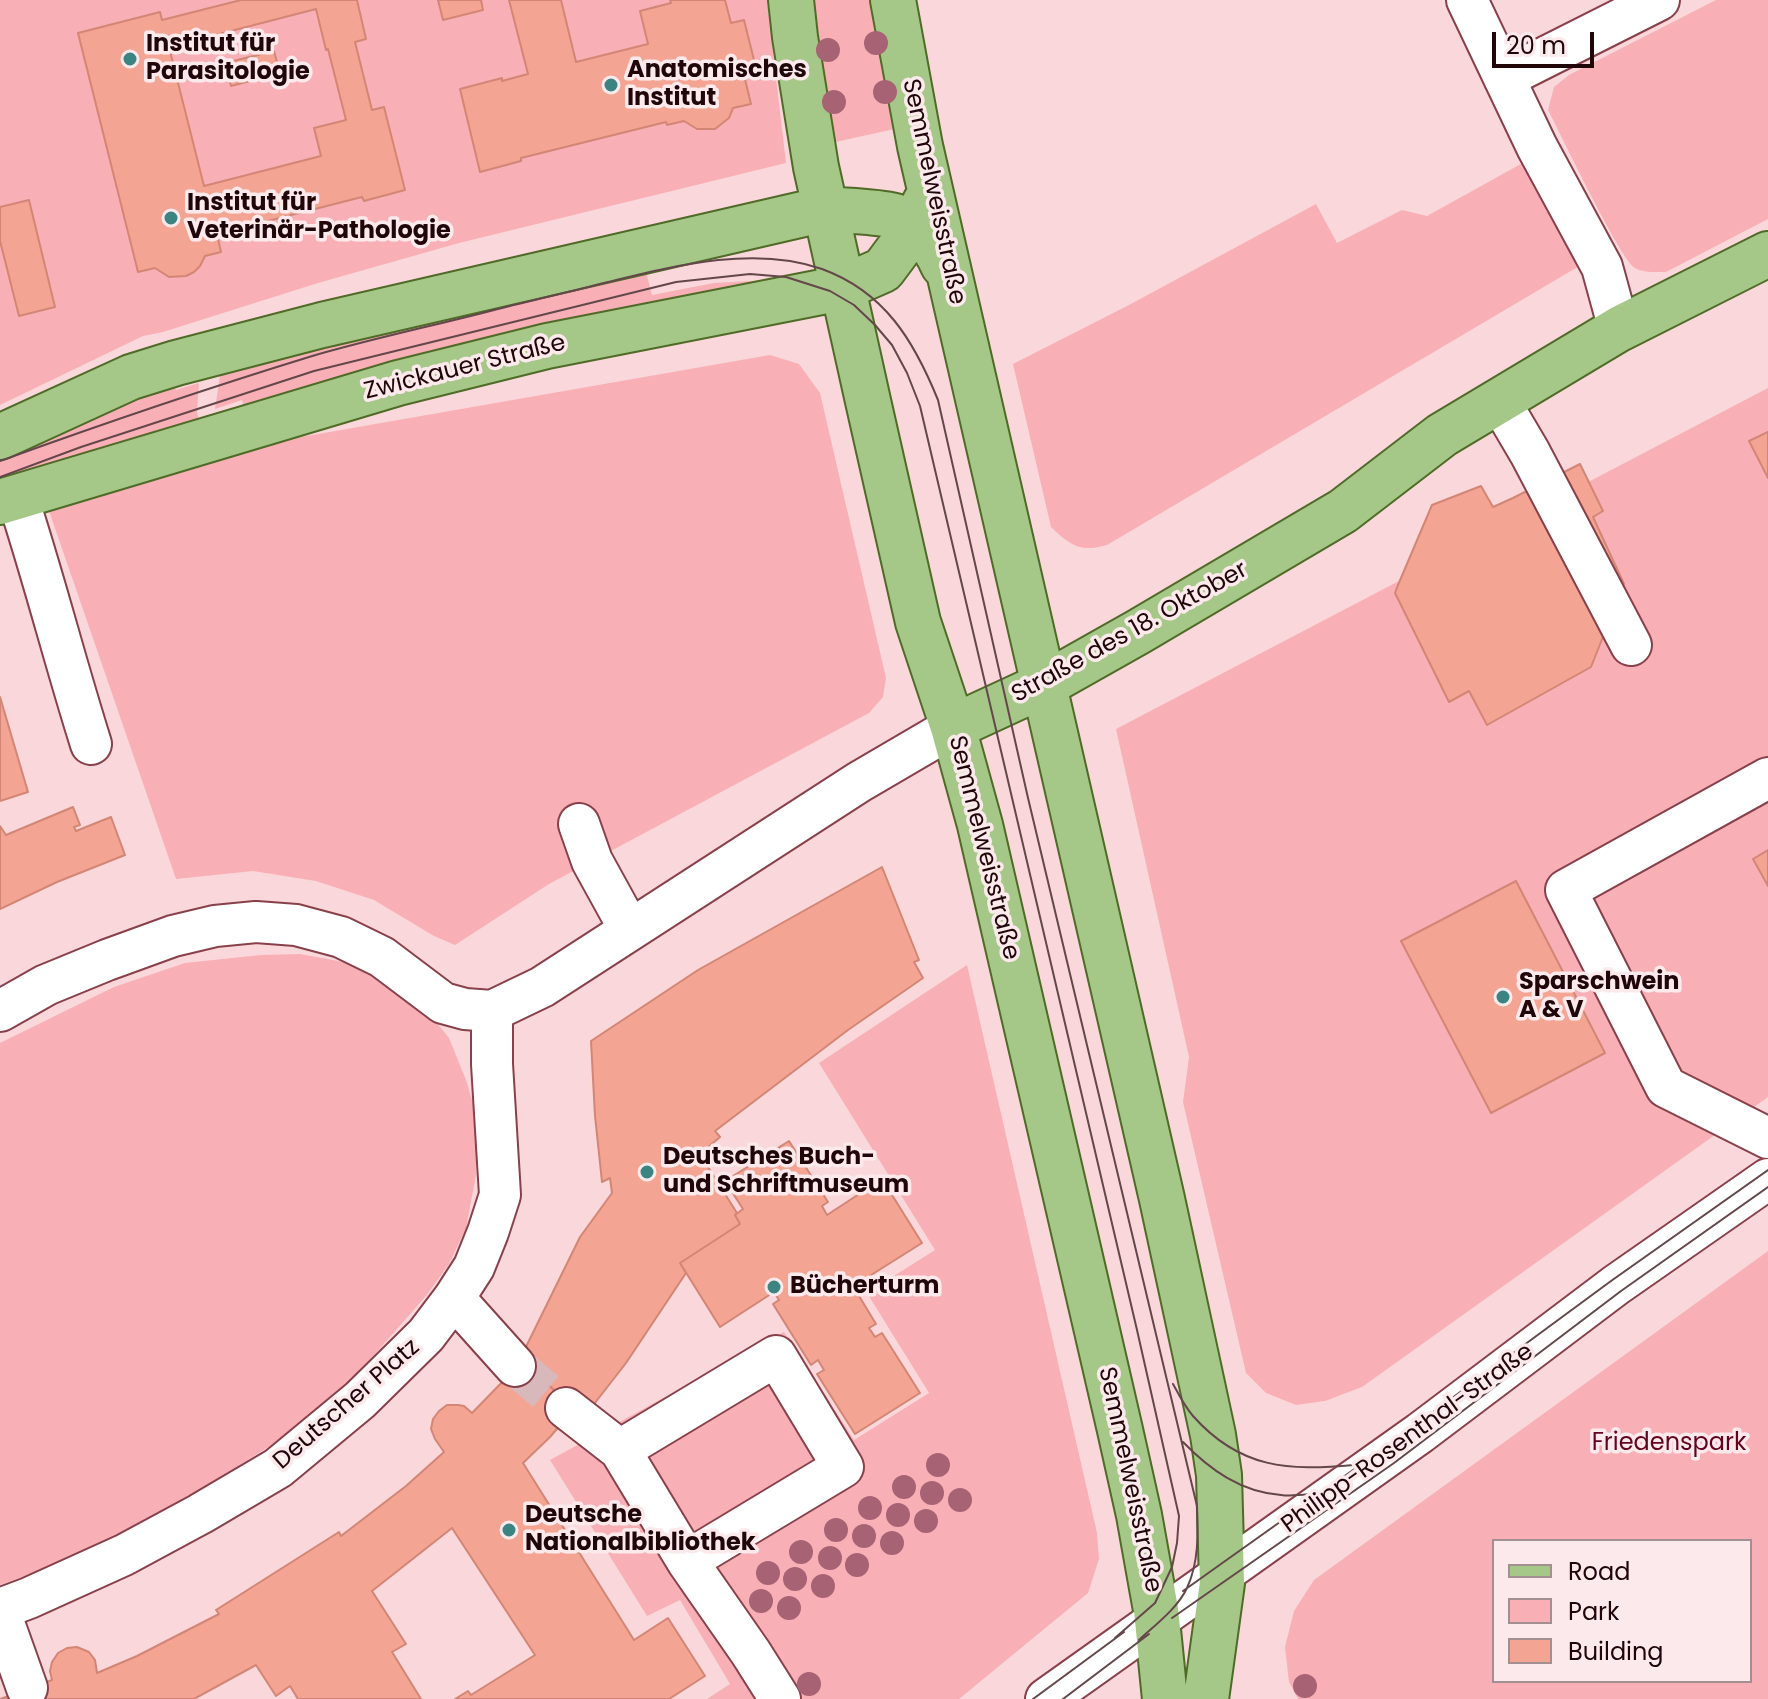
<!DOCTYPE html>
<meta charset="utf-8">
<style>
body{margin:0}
#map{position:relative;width:1768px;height:1699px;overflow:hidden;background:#fad7da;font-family:Poppins,sans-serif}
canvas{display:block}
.legend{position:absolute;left:1492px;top:1539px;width:260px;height:144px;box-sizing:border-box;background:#fbe9eb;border:2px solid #a38e91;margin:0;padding:10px 14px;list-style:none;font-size:24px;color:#200509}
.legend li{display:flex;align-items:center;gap:16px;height:40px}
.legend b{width:40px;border:2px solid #a38e91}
.scale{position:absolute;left:1492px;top:32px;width:102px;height:36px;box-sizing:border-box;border:4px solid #200509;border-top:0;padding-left:10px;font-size:24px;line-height:28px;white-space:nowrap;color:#200509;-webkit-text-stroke:6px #fbe9eb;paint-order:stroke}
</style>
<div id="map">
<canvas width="1768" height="1699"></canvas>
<ul class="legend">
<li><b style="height:10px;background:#a5c787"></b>Road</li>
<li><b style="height:22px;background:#f8b0b6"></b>Park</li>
<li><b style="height:22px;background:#f4a493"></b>Building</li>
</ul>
<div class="scale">20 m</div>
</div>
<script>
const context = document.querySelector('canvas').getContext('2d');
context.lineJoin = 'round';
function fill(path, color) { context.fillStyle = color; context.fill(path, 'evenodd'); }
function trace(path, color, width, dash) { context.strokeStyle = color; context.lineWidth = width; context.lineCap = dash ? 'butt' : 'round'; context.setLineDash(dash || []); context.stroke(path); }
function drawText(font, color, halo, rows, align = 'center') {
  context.font = font + ' Poppins,sans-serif'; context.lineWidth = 7; context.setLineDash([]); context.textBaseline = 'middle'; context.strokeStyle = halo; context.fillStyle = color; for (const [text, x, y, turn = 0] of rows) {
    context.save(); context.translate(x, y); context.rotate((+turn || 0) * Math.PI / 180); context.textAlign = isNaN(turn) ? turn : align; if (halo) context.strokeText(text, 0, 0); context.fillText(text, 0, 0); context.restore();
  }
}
fill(new Path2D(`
 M0 0H767L786 163 459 243 318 283 163 332 143 336 0 405Z
 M810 0H876L899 128 831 143Z
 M1716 0H1768V219L1666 272C1655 272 1644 273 1635 268 1621 261 1560 133 1548 110L1554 87 1569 75Z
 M1528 160 1581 265 1107 545C1080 553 1070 545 1051 527L1013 364 1129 305 1316 204 1337 243 1402 210 1427 216Z
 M644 264 652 295 714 283 769 280 770 285 245 412 242 400 215 409 220 375 215 365Z
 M770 355 799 364 820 393 886 678 883 697 869 713 549 884 455 945 434 936 374 900 316 881 253 871 176 879 48 508 221 451Z
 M169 378 176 390 199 383 197 412 201 427 0 486V451Z
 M1768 388V1097L1362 1387 1325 1401 1296 1405 1266 1393 1246 1373 1183 1102 1189 1057 1116 729Z
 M300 954 349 963 378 974 428 1012 449 1038 466 1080 478 1120 476 1175 466 1228 449 1264 426 1296 374 1355 337 1394 278 1441 207 1485 117 1535 30 1574 0 1585V1043L114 987 185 963 261 955Z
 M967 965 1097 1533 1099 1559 1088 1593 959 1699H707L730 1684 680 1600 647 1616 550 1460 784 1332 854 1440 929 1393 867 1293 935 1250 819 1063Z
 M1768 1251V1699H1298L1289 1682 1285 1647 1294 1611 1314 1580ZM1750 1541V1681H1494V1541Z`), '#f8b0b6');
const building = new Path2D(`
 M241 0H357L366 39 355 42 372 110 384 107 405 190 364 201 362 197 217 234 221 252 205 256 200 266 194 272 186 276 169 277 155 268 138 272 78 33 160 12 162 20ZM316 9 326 50 328 49 346 120 314 128 321 156 204 186 169 47Z
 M438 0H481L483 10 443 20Z
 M509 0H561L576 62 648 44 640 11 671 3 670 0H725L731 23 744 20 756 68 743 71 751 104 733 108 729 118 715 129H697L684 121 667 125 666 122 521 158V161L480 172 460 89 502 78V81L528 74Z
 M274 51 280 73 231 86 225 63Z
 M29 200 55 307 19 316 0 241V207Z
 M1768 432V478L1749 441Z
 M1580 464 1603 511 1593 517 1624 584 1591 667 1487 725 1469 691 1449 702 1395 593 1398 585 1432 505 1481 486 1493 507 1513 498Z
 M0 697 28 792 0 801Z
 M73 807 80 825 74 827 76 831 111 817 125 855 57 882 0 909V826L6 835Z
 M1768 850V886L1753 859Z
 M882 867 919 960 914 962 923 978 848 1030 715 1131 720 1137 706 1149 713 1159 706 1164 737 1213 735 1215 740 1224 680 1263 686 1273 626 1363 584 1417 520 1359 580 1237 612 1193 610 1178 602 1182 595 1116 591 1041 698 970Z
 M1516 881 1605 1053 1491 1113 1401 941Z
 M789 1141 828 1202 822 1206 827 1215 882 1179 922 1243 860 1282 857 1277 850 1281 876 1324 869 1328 875 1337 882 1333 920 1393 855 1434 817 1374 824 1370 818 1360 811 1365 773 1304 779 1300 774 1292 720 1327 680 1263 740 1224 735 1215 743 1209 725 1181Z
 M520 1359 569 1404 563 1422 550 1437 523 1463 634 1640 668 1618 705 1676 669 1699H455L468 1691 471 1695 535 1655 452 1528 372 1591 406 1644 392 1652 421 1699H298L290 1686 276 1696 256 1665 194 1699H0L52 1680 50 1671 52 1662 58 1653 67 1648 77 1647 89 1652 95 1660 97 1673 137 1656 219 1614 216 1610 339 1532 341 1536 406 1486 444 1452 435 1439 431 1429 433 1419 439 1411 447 1405H458L464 1406 472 1413 510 1374Z`);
fill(building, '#f4a493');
trace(building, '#d38675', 2);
trace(new Path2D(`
 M515 1366 566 1408`), '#d9b8bb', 40, [40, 20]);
const minor = new Path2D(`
 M1467 0 1537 147 1602 267 1619 329
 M1504 78 1659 0
 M1500 402 1530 453 1631 645
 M17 496C44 578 65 662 91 744
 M1768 778 1566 890 1666 1087 1768 1138
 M579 824 592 861 630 930
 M0 1011 46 985 107 960 173 936 215 926 256 922 296 925 341 937 382 957 443 1003 465 1009 492 1011
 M492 1011 542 987 859 782 953 727
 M454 1298 515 1366
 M566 1408 620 1450
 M687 1561 843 1467 776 1356 620 1450 687 1561 751 1653 780 1699
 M0 1609 29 1598 124 1555 200 1514 278 1468 360 1400 426 1335 454 1298 474 1267 488 1232 500 1195 492 1064V1011
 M0 1612 27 1688
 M1046 1699 1420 1433 1616 1285 1768 1179`);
const major = new Path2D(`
 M791 0 795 37 816 167 868 401 918 622 953 727 980 825 1120 1430 1139 1515 1156 1610 1165 1699
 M893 0 920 146 1162 1199 1213 1435 1219 1475 1222 1583 1206 1699
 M0 437 131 377 176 363 322 325 825 209C846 211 875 211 895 216 916 221 935 246 943 265
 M0 502 398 383 547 346 842 288 883 270 915 227 925 202
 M953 727 1044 685 1138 632 1343 511 1442 435 1619 329 1768 254`);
trace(minor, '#88414a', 44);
trace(major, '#4f6b27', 48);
trace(minor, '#fff', 40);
trace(major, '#a5c787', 44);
trace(new Path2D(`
 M0 461C102 424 205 389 309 357 373 338 438 325 502 308 538 299 573 291 608 282 674 266 755 245 822 269 885 292 914 341 938 400L1028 798 1197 1506C1198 1534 1199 1562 1187 1588 1177 1609 1155 1625 1139 1640
 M0 477 81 447 314 371 676 282 750 274 786 277 830 291 854 305 875 325 892 345 907 373 920 406 1137 1330 1179 1516 1177 1543 1172 1567 1155 1603 1115 1638
 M1173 1384C1179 1395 1185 1407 1193 1416 1240 1469 1289 1471 1354 1465L1359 1463
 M1183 1442C1210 1470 1241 1492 1281 1495 1293 1497 1307 1494 1319 1493
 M1183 1591 1391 1443 1611 1281 1768 1170
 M1172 1618 1394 1463 1621 1291 1768 1187
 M1033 1699 1124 1632
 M1063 1699 1149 1634`), '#64474a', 2);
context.fillStyle = '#a76274';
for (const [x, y] of [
 [876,43],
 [828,50],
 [885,92],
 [834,102],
 [938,1465],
 [904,1487],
 [932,1493],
 [960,1500],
 [870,1508],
 [898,1515],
 [926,1521],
 [836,1530],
 [864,1536],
 [892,1543],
 [801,1552],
 [830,1558],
 [857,1565],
 [768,1573],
 [795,1579],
 [823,1586],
 [761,1601],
 [789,1608],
 [809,1684],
 [1305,1686]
]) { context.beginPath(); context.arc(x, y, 12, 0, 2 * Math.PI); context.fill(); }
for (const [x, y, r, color] of [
 [130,59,8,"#3c8482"],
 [611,85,8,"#3c8482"],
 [171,218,8,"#3c8482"],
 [1503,997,8,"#3c8482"],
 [647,1172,8,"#3c8482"],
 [774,1287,8,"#3c8482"],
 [509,1530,8,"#3c8482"]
]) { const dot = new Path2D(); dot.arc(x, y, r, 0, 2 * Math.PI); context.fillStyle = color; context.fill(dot); trace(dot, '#fbe9eb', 3); }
drawText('bold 24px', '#200509', '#fbe9eb', [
 ["Institut für",146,45],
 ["Parasitologie",146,73],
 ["Anatomisches",627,71],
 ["Institut",627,99],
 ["Institut für",187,204],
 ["Veterinär-Pathologie",187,232],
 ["Sparschwein",1519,983],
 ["A & V",1519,1011],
 ["Deutsches Buch-",663,1158],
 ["und Schriftmuseum",663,1186],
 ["Bücherturm",790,1287],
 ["Deutsche",525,1516],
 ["Nationalbibliothek",525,1544]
], 'left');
drawText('24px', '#200509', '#fbe9eb', [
 ["Semmelweisstraße",933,192,78],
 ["Zwickauer Straße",465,368,-14],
 ["Straße des 18. Oktober",1130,633,-29],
 ["Semmelweisstraße",983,848,76],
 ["Deutscher Platz",347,1405,-41],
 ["Philipp-Rosenthal-Straße",1408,1439,-36],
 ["Semmelweisstraße",1129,1480,78]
]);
drawText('24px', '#630320', '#fbe9eb', [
 ["Friedenspark",1669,1444]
]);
</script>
